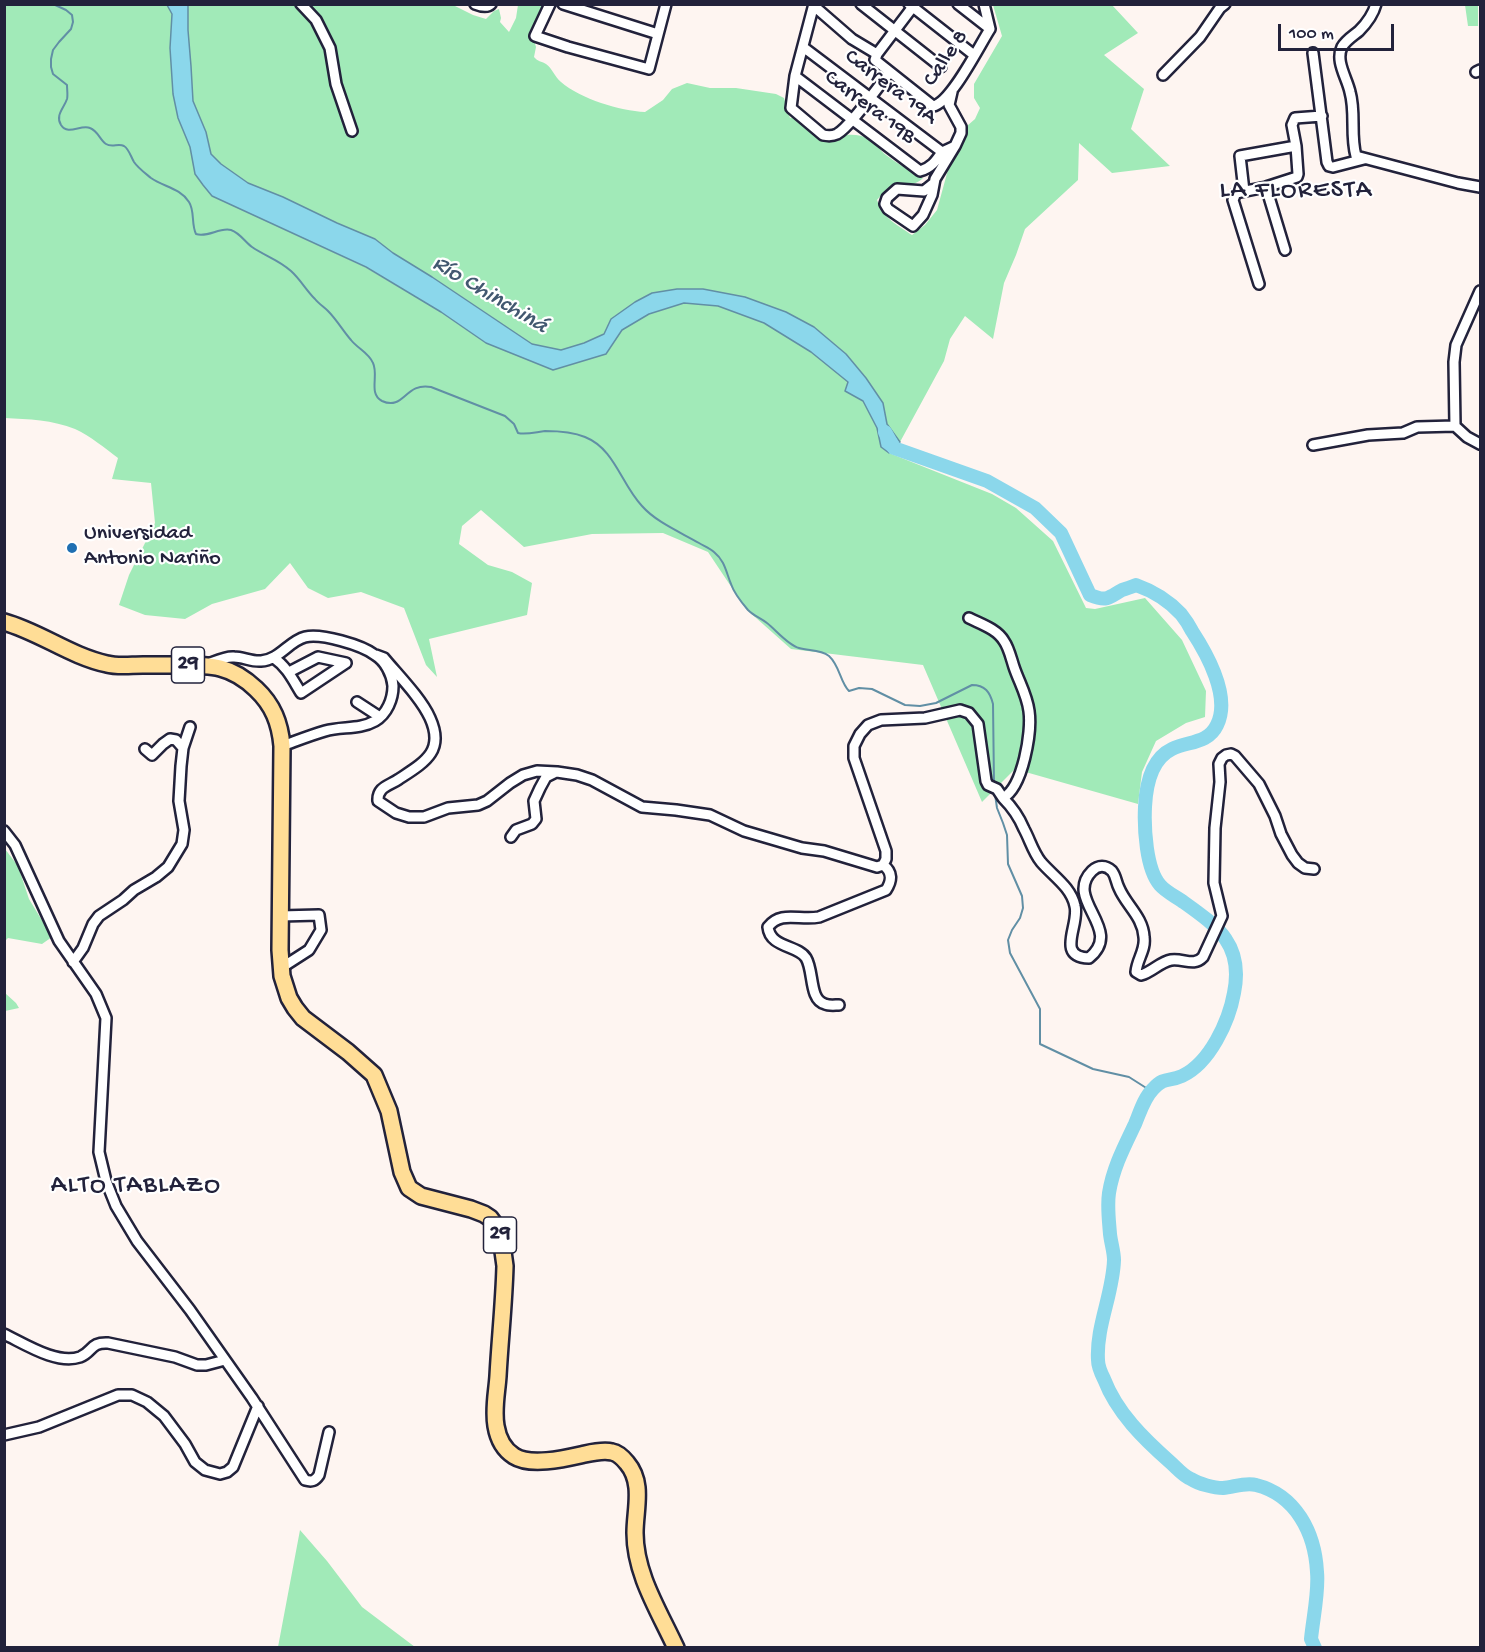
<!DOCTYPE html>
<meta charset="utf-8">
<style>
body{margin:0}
#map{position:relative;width:1485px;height:1652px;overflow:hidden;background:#fef5f1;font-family:"Gochi Hand",sans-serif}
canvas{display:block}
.frame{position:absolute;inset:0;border:6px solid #22223b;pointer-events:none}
.scale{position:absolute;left:1278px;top:24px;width:116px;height:27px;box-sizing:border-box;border:3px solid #22223b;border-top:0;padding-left:8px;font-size:18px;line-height:21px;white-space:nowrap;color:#22223b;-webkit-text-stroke:4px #fff;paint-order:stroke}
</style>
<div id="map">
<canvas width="1485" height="1652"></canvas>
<div class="frame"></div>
<div class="scale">100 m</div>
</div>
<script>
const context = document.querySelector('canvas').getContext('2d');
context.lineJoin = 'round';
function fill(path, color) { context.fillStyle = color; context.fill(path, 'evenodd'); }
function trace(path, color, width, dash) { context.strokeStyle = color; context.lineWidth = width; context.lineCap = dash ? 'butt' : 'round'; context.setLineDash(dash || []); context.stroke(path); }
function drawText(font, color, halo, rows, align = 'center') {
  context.font = font + ' "Gochi Hand",sans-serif'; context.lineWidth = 4.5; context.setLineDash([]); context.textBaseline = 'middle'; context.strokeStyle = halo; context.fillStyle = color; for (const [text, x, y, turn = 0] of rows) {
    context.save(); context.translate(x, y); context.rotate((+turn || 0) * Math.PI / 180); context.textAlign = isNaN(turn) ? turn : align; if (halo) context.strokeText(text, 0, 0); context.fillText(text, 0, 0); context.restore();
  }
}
fill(new Path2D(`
 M4 5H167L172 14 170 48 173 94 178 118 190 147 195 174 212 196 365 267 441 312 486 343 553 370 606 354 621 330 649 314 684 303 718 306 764 323 811 352 849 382 845 391 863 401 877 428 881 447 889 453 992 494 1016 508 1053 541 1086 608 1095 609 1145 598 1182 640 1206 691 1205 717 1186 723 1156 741 1142 772 1138 804 1015 769 982 802 923 665 791 649 746 609 708 552 663 533 592 534 524 547 481 510 462 526 459 544 488 565 512 572 532 583 527 615 429 639 437 677 426 665 404 608 361 592 328 598 308 588 290 563 265 589 212 604 185 619 145 615 119 605 129 575 155 523 151 483 112 479 118 458C105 448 90 436 75 429 53 420 28 419 5 418Z
 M188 5H453L473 15 486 19 494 11 499 9 501 18 500 22 509 32 516 18 518 5H542L532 34 536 47 534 57C538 62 541 61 546 64 552 68 555 77 561 82 581 99 620 111 645 112L663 100 672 89 687 83 710 88H736L776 94 784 98 790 118 794 117 812 131 828 141C839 134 857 132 869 139 876 142 880 151 886 155 898 164 910 171 923 178 912 190 893 180 877 200 883 218 897 225 912 235L925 225 937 210 949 166 967 126 975 119 980 108 974 98V84L1002 36 993 5H1112L1138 33 1104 55 1144 89 1131 129 1170 166 1112 173 1079 143 1078 180 1025 229 1016 255 1004 283 993 339 965 316 950 339 944 361 900 442 887 424 883 403 866 378 846 354 814 327 785 312 745 297 703 289 611 319 604 334 585 343 561 350 532 344 432 277 393 253 375 239 337 223 283 197 248 183 220 164 211 154 206 132 193 101 191 66 188 30Z
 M1465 5H1478V26H1468Z
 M5 849 18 866 29 899 52 937 42 944 8 938 5 941Z
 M5 993 16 1003 19 1008 5 1011Z
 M300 1530 327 1561 362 1607 415 1647H278Z`), '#a1eab8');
const water = new Path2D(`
 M167 5H188V30L191 66 193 101 206 132 211 154 221 164 248 183 283 197 337 223 375 239 393 253 432 277 532 344 561 350 584 343 604 334 611 319 635 302 652 293 677 289H703L745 297 786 312 814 327 846 354 866 378 883 403 887 424 900 442 889 453 881 447 877 428 863 401 845 391 848 382 811 352 764 323 718 306 684 303 649 314 622 330 606 354 553 370 486 343 441 312 366 267 212 196 203 185 195 174 190 147 178 118 173 94 170 48 172 14Z`);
fill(water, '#8bd7eb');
trace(water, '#618fa5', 1.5);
trace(new Path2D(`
 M53 4 66 10 72 15 73 22 71 29 59 42 53 50 51 59V67L53 74 67 85C67 90 68 95 67 99 64 108 55 115 61 125 68 136 81 124 90 128 98 131 100 140 106 144 112 148 118 143 124 146 129 149 131 157 134 162 138 168 145 173 151 178 164 187 180 188 189 202 195 211 191 224 196 234 208 238 219 227 231 230 240 233 245 242 252 247 265 256 279 260 291 271 300 279 306 290 315 299 319 304 324 307 328 311 337 320 343 331 351 340 357 348 369 353 373 363 379 375 368 394 382 401 404 411 405 382 431 387L505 416 514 424 518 433C526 435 536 432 545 431 557 431 573 432 585 437 615 449 621 484 642 506 656 522 680 532 699 543 704 546 710 548 714 552 725 561 726 572 731 584 734 593 742 603 748 610 754 616 761 618 767 623 776 630 788 645 799 648 809 651 820 649 829 656 840 666 840 682 849 691L859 688 872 689 905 705 920 706 936 703 972 685C985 685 990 692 993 704L994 784
 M995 794 997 808 1003 823 1007 835 1008 864 1022 896 1023 908 1020 918 1012 930 1008 940 1010 953 1040 1009V1044L1093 1069 1129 1077 1151 1091`), '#618fa5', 2);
trace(new Path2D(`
 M885 432 894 448 987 481 1035 508 1061 533 1090 595C1107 602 1108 598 1122 590 1127 588 1132 587 1136 585 1153 591 1169 601 1181 614 1185 619 1189 625 1192 631 1207 654 1231 697 1217 725 1208 744 1188 741 1172 749 1151 759 1146 786 1145 807 1144 828 1146 869 1160 885 1166 892 1175 896 1182 901 1217 926 1244 944 1234 993 1229 1021 1210 1063 1182 1076 1169 1082 1165 1076 1153 1089 1144 1098 1140 1112 1135 1124 1124 1147 1113 1168 1109 1193 1107 1206 1109 1221 1110 1234 1111 1243 1114 1252 1114 1260 1113 1294 1096 1326 1098 1360 1098 1366 1101 1373 1104 1379 1117 1413 1144 1439 1170 1462 1177 1468 1183 1476 1191 1479 1199 1484 1214 1488 1223 1488 1234 1487 1246 1482 1256 1485 1296 1495 1315 1533 1317 1572 1319 1592 1313 1618 1311 1639L1315 1648`), '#8bd7eb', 14);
const street = new Path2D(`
 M301 4 316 20 330 48 336 84 352 131
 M475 4C480 6 487 8 491 4
 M550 4 535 36 568 47 649 69 666 4
 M563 4 658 34
 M814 4 795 76 791 108 823 135C828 136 833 136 837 134 851 126 879 85 890 72
 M861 4 941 67
 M909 4 974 55
 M958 4 990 29
 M984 4 990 29
 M1376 4C1373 15 1367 23 1359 31 1353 36 1346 40 1342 47 1335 61 1347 78 1350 92 1356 113 1350 135 1356 156L1458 183 1480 187
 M814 6 852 39 877 54
 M803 47 942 152 955 146
 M1313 53 1327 162 1329 166 1333 167 1364 159
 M877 54 875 60 933 106C951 103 979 46 990 29
 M877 54 915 4
 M1476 72 1480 70
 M1163 75 1200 37 1220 8 1225 4
 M795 76 920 171C931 168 936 161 942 152
 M934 183 924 191 897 189 887 198 885 204 888 209 913 226 923 215 932 195 935 179 955 146 961 133V127L949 105 952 92
 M1266 187 1285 250
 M1244 191 1240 156 1296 146
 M1259 284 1233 200 1236 193 1266 187 1297 177 1298 174 1296 146 1292 125 1295 118 1322 116
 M1480 291 1456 345 1454 362 1455 426 1467 437 1480 444
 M1313 445 1368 435 1403 433 1417 427 1455 426
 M376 655 384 658C398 675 421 698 430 718 445 751 425 762 399 779 389 786 377 787 378 801L396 813 409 817H424L448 808 478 805 487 801 510 783 523 775 537 771 557 772 577 775 592 780 642 807 676 810 710 815 744 831 768 838 802 848 824 851 877 867 883 865 886 859V851L854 758V746L860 734 868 725 881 720 925 718 960 710 969 713 978 724 986 781 988 785 997 789 1003 798C1023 787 1032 732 1029 711 1027 695 1019 682 1014 667 1011 658 1009 648 1004 641 997 629 981 624 969 618
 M274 658C287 667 293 680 301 693L346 663
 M208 664C216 661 226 656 234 657 243 657 252 662 261 661 279 660 289 641 305 637 321 633 362 645 375 655 385 661 392 674 393 686 393 699 387 714 375 721 359 730 342 726 325 731 311 735 296 741 282 746
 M289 672 318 657 346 663
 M357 702 380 717
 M145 749 152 755 163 744 170 739 176 740 183 748
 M1003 798C1012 807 1019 817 1024 829 1030 840 1033 852 1041 862 1053 876 1071 887 1075 906 1080 925 1055 957 1089 958 1125 929 1063 900 1092 871 1098 865 1106 865 1112 871 1116 876 1116 882 1119 888 1126 905 1143 917 1144 937 1146 950 1137 959 1136 972L1141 975C1152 972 1160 962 1171 960 1183 958 1194 967 1203 957L1222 916 1214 883 1215 828 1220 782 1219 764 1222 758 1226 755 1231 754 1235 756 1259 784 1275 816 1281 834 1292 855 1298 863 1305 868 1314 869
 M4 831 15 845 59 941 96 994 106 1018 99 1152 106 1181 116 1206 137 1241 190 1310 252 1398 305 1480C312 1482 315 1481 319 1475L329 1432
 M511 837 516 830 532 824 536 819 534 801 540 788 546 777 556 772
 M280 916 319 915 321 930 309 950 281 968
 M73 962 83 948 93 924 99 916 123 900 134 890 156 877 168 867 182 844 184 830 179 801 181 766 183 748 190 727
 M839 1005C835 1005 829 1006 825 1004 809 1000 814 971 806 958 798 945 770 948 768 927 781 910 800 921 819 917L886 890C892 881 893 872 883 865
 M4 1334C25 1344 57 1365 80 1357 93 1352 90 1342 108 1343L175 1357 197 1365H206L225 1360
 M4 1435 39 1427 118 1395H132L147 1402 164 1416 185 1444 195 1462 205 1470 220 1474 227 1472 233 1467 258 1406`);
const primary = new Path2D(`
 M4 622C40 632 70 656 107 664 118 667 131 665 143 665 154 665 165 665 175 665 210 665 230 664 256 689 273 705 280 723 282 746L280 950 282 976 289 998 295 1008 303 1018 348 1052 374 1075 389 1111 402 1172 409 1188 421 1196 471 1209 484 1214 490 1218 499 1230 501 1237 505 1266C504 1303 500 1339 498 1376 497 1392 493 1409 496 1426 498 1438 503 1449 514 1456 531 1467 567 1458 585 1454 594 1452 604 1450 612 1452 618 1453 623 1458 627 1463 644 1483 635 1509 635 1533 635 1574 659 1611 676 1648`);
trace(street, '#22223b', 14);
trace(primary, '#22223b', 20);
trace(street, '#fff', 9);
trace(primary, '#ffdd96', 15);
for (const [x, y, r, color] of [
 [72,548,6,"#1f6fb2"]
]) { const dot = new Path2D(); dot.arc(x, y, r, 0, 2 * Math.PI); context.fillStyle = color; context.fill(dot); trace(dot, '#fff', 2); }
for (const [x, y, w] of [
 [188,665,33],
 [500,1235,33]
]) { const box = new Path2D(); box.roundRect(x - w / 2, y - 18, w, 36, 4.5); context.fillStyle = '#fff'; context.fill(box); trace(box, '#22223b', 1.5); }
drawText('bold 21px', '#22223b', null, [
 ["29",188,665],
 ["29",500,1235]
]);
drawText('22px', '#22223b', '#fff', [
 ["Calle 8",947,59,-56],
 ["Carrera 19A",890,88,37],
 ["Carrera 19B",869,108,37]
]);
drawText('22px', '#22223b', '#fff', [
 ["Universidad",84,535],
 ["Antonio Nariño",84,560]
], 'left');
drawText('italic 24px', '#425870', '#fff', [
 ["Río Chinchiná",489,296,31]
]);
context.letterSpacing = '1.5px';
drawText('26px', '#22223b', '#fff', [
 ["LA FLORESTA",1296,192],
 ["ALTO TABLAZO",136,1187]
]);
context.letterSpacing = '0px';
</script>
